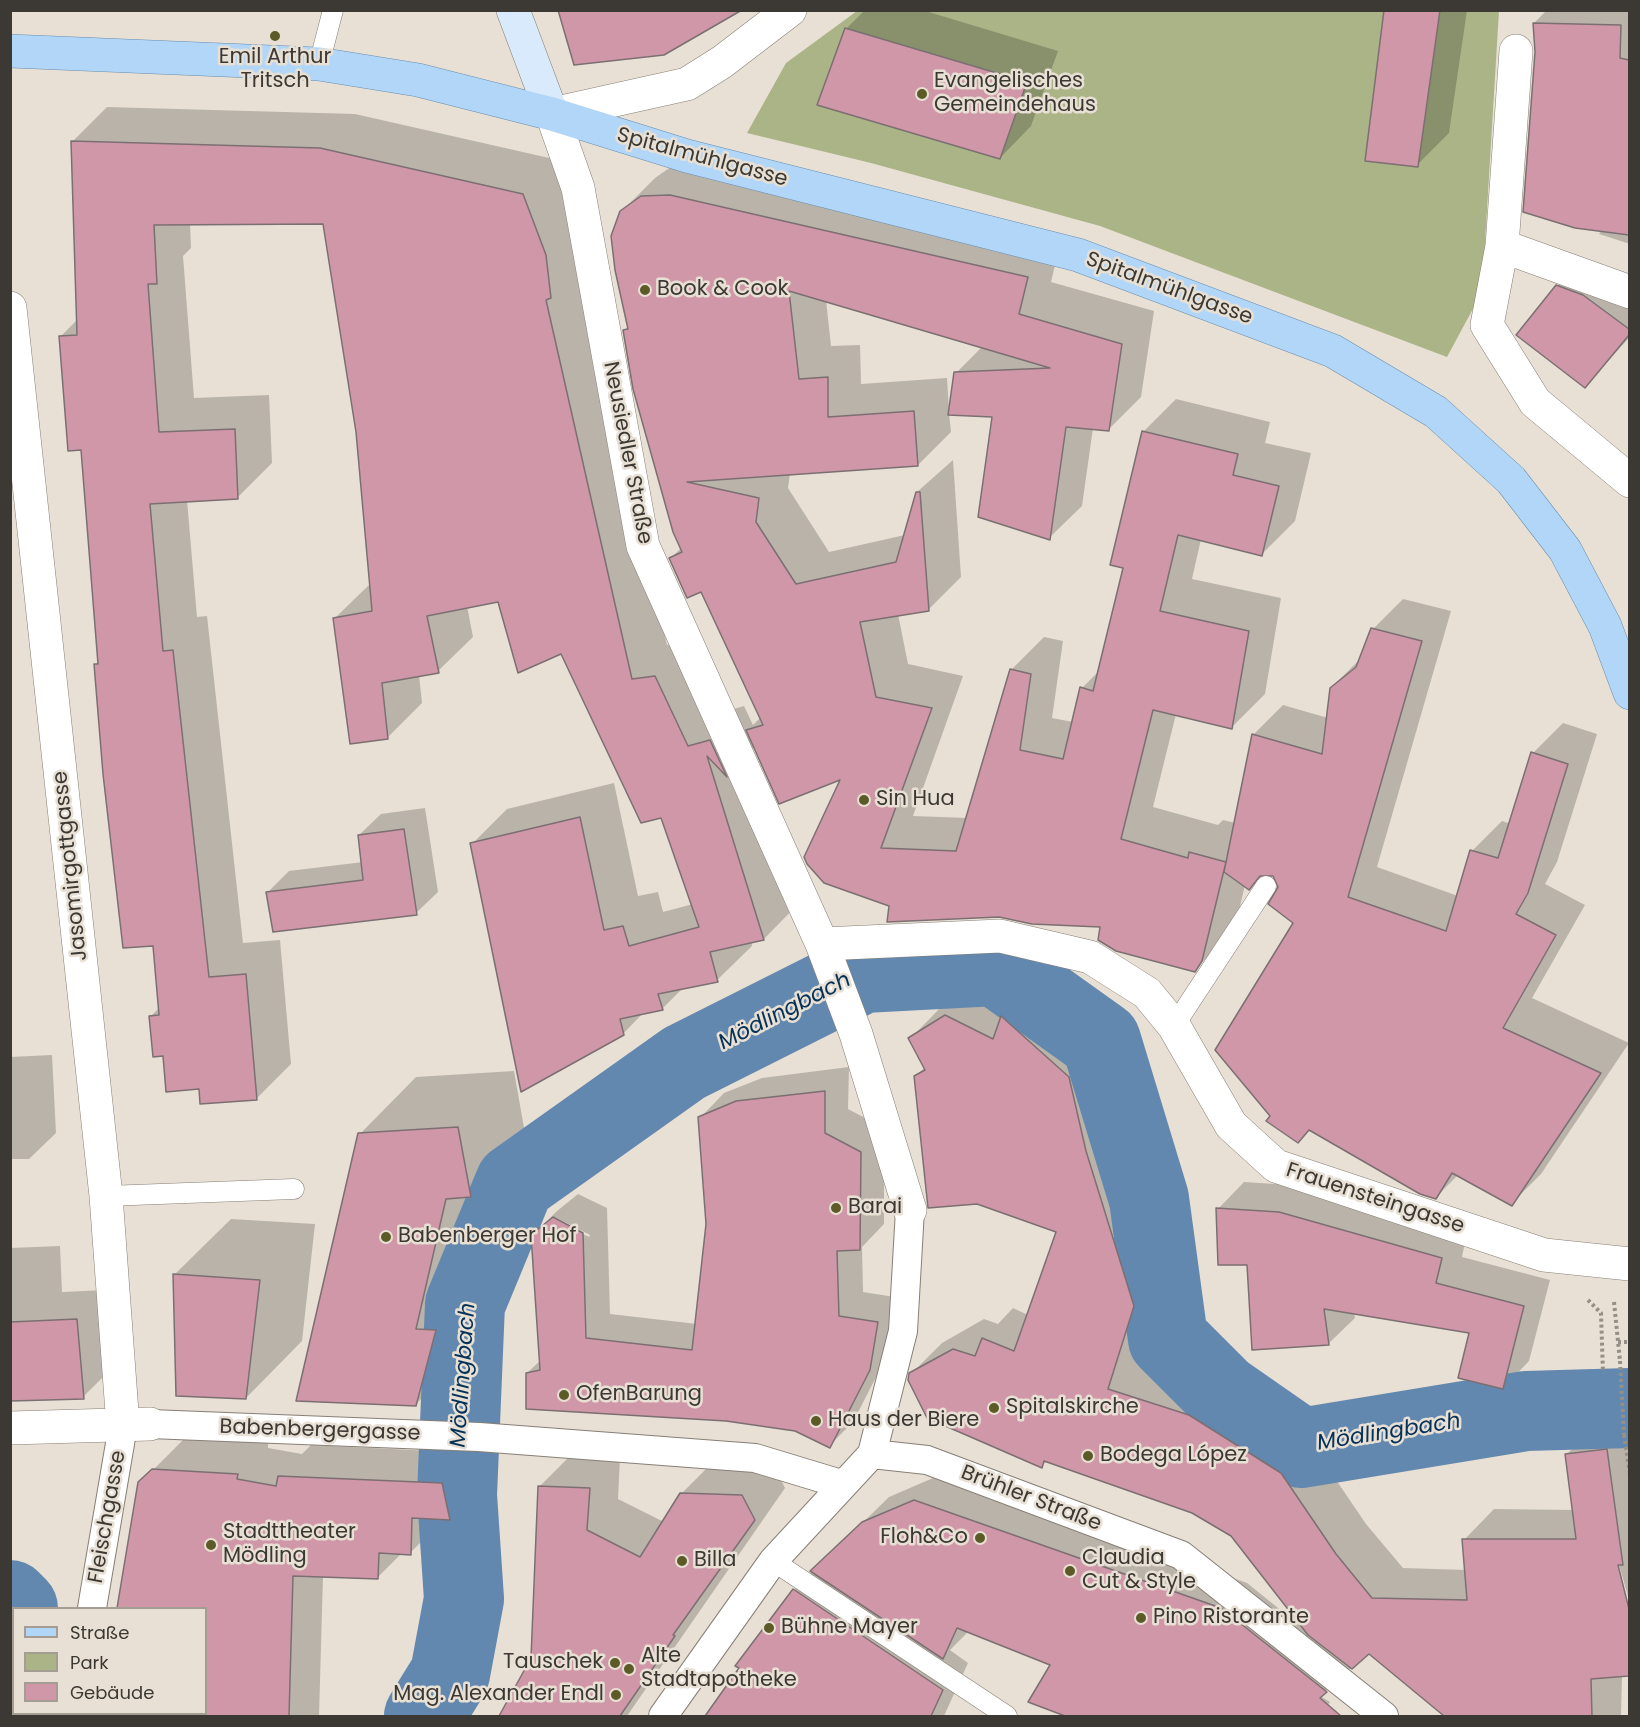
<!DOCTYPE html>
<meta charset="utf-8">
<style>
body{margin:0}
#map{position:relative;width:1640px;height:1727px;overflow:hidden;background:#e8e0d4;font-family:Poppins,sans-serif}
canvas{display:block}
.frame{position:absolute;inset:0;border:12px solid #3c3934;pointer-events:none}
.legend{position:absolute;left:12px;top:1607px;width:195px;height:108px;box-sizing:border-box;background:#e8e0d4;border:2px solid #a39d94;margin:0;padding:8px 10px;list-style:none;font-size:18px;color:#3c3934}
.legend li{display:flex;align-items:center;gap:12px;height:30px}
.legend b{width:30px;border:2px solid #a39d94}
</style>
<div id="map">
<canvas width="1640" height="1727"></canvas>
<div class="frame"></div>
<ul class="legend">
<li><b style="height:8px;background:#b2d6f7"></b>Straße</li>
<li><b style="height:16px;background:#abb487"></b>Park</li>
<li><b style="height:16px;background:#d097a9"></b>Gebäude</li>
</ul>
</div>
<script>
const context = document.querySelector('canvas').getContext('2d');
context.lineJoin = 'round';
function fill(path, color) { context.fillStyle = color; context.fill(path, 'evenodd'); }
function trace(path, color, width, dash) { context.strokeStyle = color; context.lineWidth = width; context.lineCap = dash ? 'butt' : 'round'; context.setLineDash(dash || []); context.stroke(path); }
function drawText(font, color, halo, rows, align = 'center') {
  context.font = font + ' Poppins,sans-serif'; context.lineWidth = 5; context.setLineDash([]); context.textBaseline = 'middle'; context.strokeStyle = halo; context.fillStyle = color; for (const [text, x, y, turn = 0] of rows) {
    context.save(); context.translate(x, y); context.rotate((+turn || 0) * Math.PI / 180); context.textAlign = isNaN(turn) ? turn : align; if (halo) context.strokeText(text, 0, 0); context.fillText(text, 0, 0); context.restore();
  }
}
fill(new Path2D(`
 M857 11H1499L1482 292 1447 357 1100 226 871 163 747 133 786 63Z`), '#abb487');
fill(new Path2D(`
 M865 10H922L1058 51 1031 126 1000 158 846 29Z
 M1386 10H1467L1449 133 1417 165Z
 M1547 10H1630V244L1599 234 1602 230 1536 52 1534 23Z
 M107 107 355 114 558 160 667 645 690 642 723 712 744 706 753 725 761 717 702 590 671 558 682 547 624 330 629 326 622 211 655 178 675 164 1060 244 1051 282 1154 311 1141 397 1108 430 1093 428 1082 506 1049 538 994 415 949 413 951 432 918 465 790 473 788 488 829 552 905 535 917 492 953 460 961 577 928 610 898 614 908 664 963 676 913 816 968 818 1011 670 1044 637 1063 641 1052 718 1073 722 1082 688 1100 670 1125 567 1143 432 1176 399 1270 422 1265 443 1311 453 1295 521 1262 554 1201 539 1192 579 1281 598 1265 694 1232 727 1176 714 1153 807 1218 825 1223 820 1235 823 1253 735 1283 705 1328 718 1331 688 1361 658 1373 629 1403 599 1451 611 1377 867 1458 896 1472 851 1502 821 1511 824 1533 753 1563 723 1597 734 1557 862 1545 884 1585 905 1532 998 1629 1043 1541 1174 1511 1204 1458 1175 1435 1198 1310 1129 1272 1116 1295 923 1274 875 1263 874 1249 888 1245 885 1235 927 1195 970 1102 925 890 905 843 777 755 746 750 751 798 904 764 939 751 941 752 946 717 980 684 987 662 1009 644 1012 623 1034 472 844 507 809 614 783 638 896 658 892 663 912 693 904 662 817 561 652 499 600 467 606 473 637 438 671 419 675 422 703 387 738 335 618 370 584 358 432 324 223H190L191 248 183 256 194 398 269 395 272 463 237 498 187 500 197 617 207 616 243 943 280 940 291 1064 256 1099 200 1088 151 1016 160 1007 154 944 95 665 100 660 83 449 60 337 78 319 72 142ZM826 300 982 347 956 373 949 410 947 378 861 384 860 345 831 346Z
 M1578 265 1630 293V337L1585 386 1557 286Z
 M425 808 438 892 416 913 268 892 289 871 363 862 359 835 381 814Z
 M976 986 1015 1005 1033 987 1099 1046 1116 1120 1164 1274 1137 1358 1220 1385 1311 1443 1366 1524 1403 1568 1466 1570 1464 1540 1494 1509 1574 1510 1566 1455 1597 1424 1630 1420V1603L1617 1558H1614L1630 1615V1675H1622L1621 1716H1446L1369 1652 1320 1696 1330 1702 1321 1716H1069L1031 1701 1052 1665 968 1632 950 1650 968 1663 944 1716H707L742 1668 738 1666 794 1590 889 1497 940 1475 1247 1583 1303 1628 1232 1534 1193 1512 1047 1461 1041 1466 911 1374 942 1343 984 1319 998 1324 1013 1308 1028 1315 1058 1231 916 1076 925 1067 910 1039 940 1008Z
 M52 1055 56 1133 29 1159H10V1057Z
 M849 1067 848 1109 884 1128V1224L862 1247 863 1292 901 1298 893 1344 853 1422 829 1446 795 1429 527 1373 541 1360 532 1236 557 1211 578 1194 607 1208 610 1314 697 1324 708 1224 700 1118 724 1093 762 1078ZM555 1217 590 1235 589 1237 555 1220Z
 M514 1071 526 1139 495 1170 471 1273 491 1274 472 1348 415 1405 360 1134 416 1077Z
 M1244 1182 1306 1186 1467 1232 1462 1257 1550 1280 1529 1361 1503 1388 1471 1332 1354 1312 1355 1318 1328 1344 1248 1264 1218 1209Z
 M231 1219 315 1224 302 1341 246 1398 174 1275Z
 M60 1246 62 1292 106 1290 112 1368 83 1397 10 1400V1248Z
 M185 1438 268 1443V1448L302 1454 311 1445 473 1453 480 1487 449 1519 441 1518V1522L410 1553H402L377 1578 323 1576 319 1716H179V1714H206V1608H119L140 1483Z
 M571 1455 620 1457 618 1499 664 1522 681 1494 713 1462 773 1464 785 1488 627 1716H500L532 1659 540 1486Z
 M10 1576 40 1586 55 1608H14V1714H63V1716H10Z`), '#0003');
trace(new Path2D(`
 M10 1600 18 1608
 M112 1714 115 1716
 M424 1716 450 1674 464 1599 457 1495 465 1304 515 1183 684 1063 863 973 996 966 1101 1041 1149 1199 1168 1339 1222 1393 1301 1448 1526 1411 1630 1408`), '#6388af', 80);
const building = new Path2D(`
 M558 10H742L664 55 574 65Z
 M1384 10H1440L1418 167 1365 161Z
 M1533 23 1621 25 1620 58 1629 60V235L1575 228 1523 212 1535 52Z
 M845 28 1027 82 1000 159 817 105Z
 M71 141 320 148 523 194 546 255 551 298 546 300 632 679 655 676 688 746 710 740 727 777 707 756 764 940 710 952 718 982 658 994 663 1010 620 1019 624 1035 521 1092 470 843 580 817 604 930 623 926 629 946 699 927 661 818 641 823 561 654 518 673 498 602 427 616 439 673 382 683 388 739 350 744 333 618 372 611 356 432 323 224 154 225 157 284H148L159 432 235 429 238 499 150 504 163 651 173 650 209 977 246 974 257 1100 200 1104 199 1089 166 1092 163 1056 153 1057 149 1016 159 1015 153 946 123 948 103 774 94 664H98L81 450 68 451 59 336 77 335Z
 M670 195 1028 277 1019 314 1122 344 1109 431 1066 427 1050 540 978 517 992 417 948 415 954 372 1050 368 789 291 799 379 828 377V417L914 411 918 466 687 482 759 498 756 522 796 584 896 562 916 492H920L929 611 860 622 876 697 932 708 881 848 956 851 1010 669 1031 674 1020 750 1063 759 1080 687 1093 691 1123 568 1110 565 1142 431 1238 454 1233 475 1279 486 1262 556 1178 535 1160 611 1249 631 1232 729 1153 710 1121 839 1188 858 1189 852 1226 862 1202 961 1195 972 1116 951 1098 940 1100 927 1032 924 999 917 887 922 889 906 824 883 807 864 804 857 840 780 779 804 746 730 763 725 701 592 687 598 669 558 682 552 673 532 633 389 623 330 628 329 615 270 611 236 620 211 641 196Z
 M1556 285 1583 295 1629 329V335L1585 388 1516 335Z
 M1371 628 1422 641 1348 897 1446 931 1470 850 1498 858 1531 752 1568 764 1528 893 1516 914 1556 935 1503 1028 1601 1073 1512 1206 1452 1173 1436 1199 1420 1194 1309 1130 1298 1143 1266 1121 1270 1116 1215 1050 1293 923 1268 904 1278 887 1273 876H1260L1249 890 1224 872 1252 734 1322 754 1330 688 1356 667Z
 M404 829 417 915 273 932 266 892 363 880 358 835Z
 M945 1015 993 1039 1001 1016 1069 1077 1086 1151 1134 1306 1108 1389 1189 1415 1281 1473 1336 1554 1372 1598 1467 1600 1462 1539H1576L1565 1454 1607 1449 1623 1565H1618L1629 1609V1676L1591 1679 1592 1716H1444L1369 1654 1352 1669 1308 1635 1231 1536 1192 1513 1044 1461 1042 1468 927 1418 908 1380 909 1373 953 1349 975 1356 982 1338 1014 1351 1056 1232 977 1204 928 1208 914 1076 925 1070 908 1038Z
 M825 1091V1133L861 1152 860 1250 837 1251 839 1316 878 1322 870 1370 830 1448 795 1431 726 1421 526 1409V1373L540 1370 531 1235 553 1217 583 1233 586 1338 692 1350 706 1224 698 1117 736 1101Z
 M458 1127 471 1197 446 1199 416 1329 436 1330 416 1406 296 1401 358 1133Z
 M1216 1208 1279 1212 1442 1258 1436 1283 1524 1306 1503 1389 1458 1378 1469 1333 1324 1309 1329 1345 1252 1350 1247 1265H1218Z
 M173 1274 260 1280 246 1399 176 1396Z
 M77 1319 84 1399 10 1401V1322Z
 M152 1469 238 1474 237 1479 276 1486 278 1476 442 1483 450 1520 412 1518 411 1555 379 1553 378 1579 293 1576 289 1716H206V1608H117L138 1482Z
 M538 1486 590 1488 587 1530 640 1557 680 1493 742 1495 755 1520 673 1635 675 1636 620 1716H499L531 1658Z
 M914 1500 1221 1608 1327 1692 1320 1698 1341 1716H1065L1028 1702 1050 1665 957 1628 943 1659 810 1571 862 1522Z
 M793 1589 943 1690 931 1716H705L739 1668 735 1666Z`);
fill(building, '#d097a9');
trace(building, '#7c6f72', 1.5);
const service = new Path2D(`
 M319 64 333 10
 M1174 1026 1266 886
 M106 1196 294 1189
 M773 1561 1007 1716`);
const pedestrian = new Path2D(`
 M150 1424 479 1437 755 1458 841 1484
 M872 1454 927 1460 1181 1555 1384 1716
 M92 1608 123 1426
 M74 1716 75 1714
 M663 1716 773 1561 872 1454 903 1331 910 1210`);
const minor = new Path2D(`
 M790 10 722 62 687 84 552 114 578 188 643 546 822 944 856 1034 910 1210
 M1516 51 1502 246 1487 325 1535 402 1630 481
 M1502 246 1630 292
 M10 308 106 1196 123 1426
 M822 944 1000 936 1090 957 1147 993 1174 1026 1231 1125 1276 1166 1544 1255 1630 1264
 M10 1428 150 1424`);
const secondary = new Path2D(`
 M513 10 552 114`);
const primary = new Path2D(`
 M10 51 319 64 418 80 552 114 687 156 1078 255 1333 351 1436 412 1511 480 1565 550 1605 626 1630 693`);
trace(service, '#877f75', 21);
trace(pedestrian, '#877f75', 30);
trace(minor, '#877f75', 34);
trace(secondary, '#877f75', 34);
trace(primary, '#678daf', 34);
trace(new Path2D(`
 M1588 1300 1601 1313 1603 1373
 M1614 1302 1620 1361
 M1618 1342H1630
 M1624 1435 1630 1474`), '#958f87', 4, [3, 3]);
trace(service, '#fff', 20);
trace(pedestrian, '#fff', 28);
trace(minor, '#fff', 33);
trace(secondary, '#d8eafb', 33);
trace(primary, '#b2d6f7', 33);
trace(new Path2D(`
 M1620 1361 1624 1435`), '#958f87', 4, [3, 3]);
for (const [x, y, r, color] of [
 [275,36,6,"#5c5b28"],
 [922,94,6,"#5c5b28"],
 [645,290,6,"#5c5b28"],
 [864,800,6,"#5c5b28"],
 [836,1208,6,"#5c5b28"],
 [386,1237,6,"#5c5b28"],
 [564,1395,6,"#5c5b28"],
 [994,1408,6,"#5c5b28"],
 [816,1421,6,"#5c5b28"],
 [1088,1456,6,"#5c5b28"],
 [980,1538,6,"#5c5b28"],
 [211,1545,6,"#5c5b28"],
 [682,1561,6,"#5c5b28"],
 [1070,1571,6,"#5c5b28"],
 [1141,1618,6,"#5c5b28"],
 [769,1628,6,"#5c5b28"],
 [615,1663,6,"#5c5b28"],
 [629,1669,6,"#5c5b28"],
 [616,1695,6,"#5c5b28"]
]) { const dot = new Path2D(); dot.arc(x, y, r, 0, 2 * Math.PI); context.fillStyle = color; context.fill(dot); trace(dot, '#e8e0d4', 2); }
drawText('21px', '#3c3934', '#e8e0d4', [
 ["Emil Arthur",275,58,"center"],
 ["Tritsch",275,82,"center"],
 ["Evangelisches",934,82],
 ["Gemeindehaus",934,106],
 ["Book & Cook",657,290],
 ["Sin Hua",876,800],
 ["Barai",848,1208],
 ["Babenberger Hof",398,1237],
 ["OfenBarung",576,1395],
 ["Spitalskirche",1006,1408],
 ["Haus der Biere",828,1421],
 ["Bodega López",1100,1456],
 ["Stadttheater",223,1533],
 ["Mödling",223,1557],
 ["Floh&Co",968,1538,"right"],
 ["Claudia",1082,1559],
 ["Cut & Style",1082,1583],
 ["Billa",694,1561],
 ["Pino Ristorante",1153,1618],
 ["Bühne Mayer",781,1628],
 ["Alte",641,1657],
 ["Stadtapotheke",641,1681],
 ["Tauschek",603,1663,"right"],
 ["Mag. Alexander Endl",604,1695,"right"]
], 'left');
drawText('21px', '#3c3934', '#e8e0d4', [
 ["Spitalmühlgasse",702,158,15],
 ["Spitalmühlgasse",1169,289,20],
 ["Neusiedler Straße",627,453,79],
 ["Jasomirgottgasse",71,866,-96],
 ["Frauensteingasse",1375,1199,18],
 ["Babenbergergasse",320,1431,2],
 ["Brühler Straße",1031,1499,21],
 ["Fleischgasse",108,1517,-80]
]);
drawText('italic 22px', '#073258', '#e8e0d4', [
 ["Mödlingbach",785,1012,-27],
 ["Mödlingbach",464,1375,-86],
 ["Mödlingbach",1389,1433,-9]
]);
</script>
